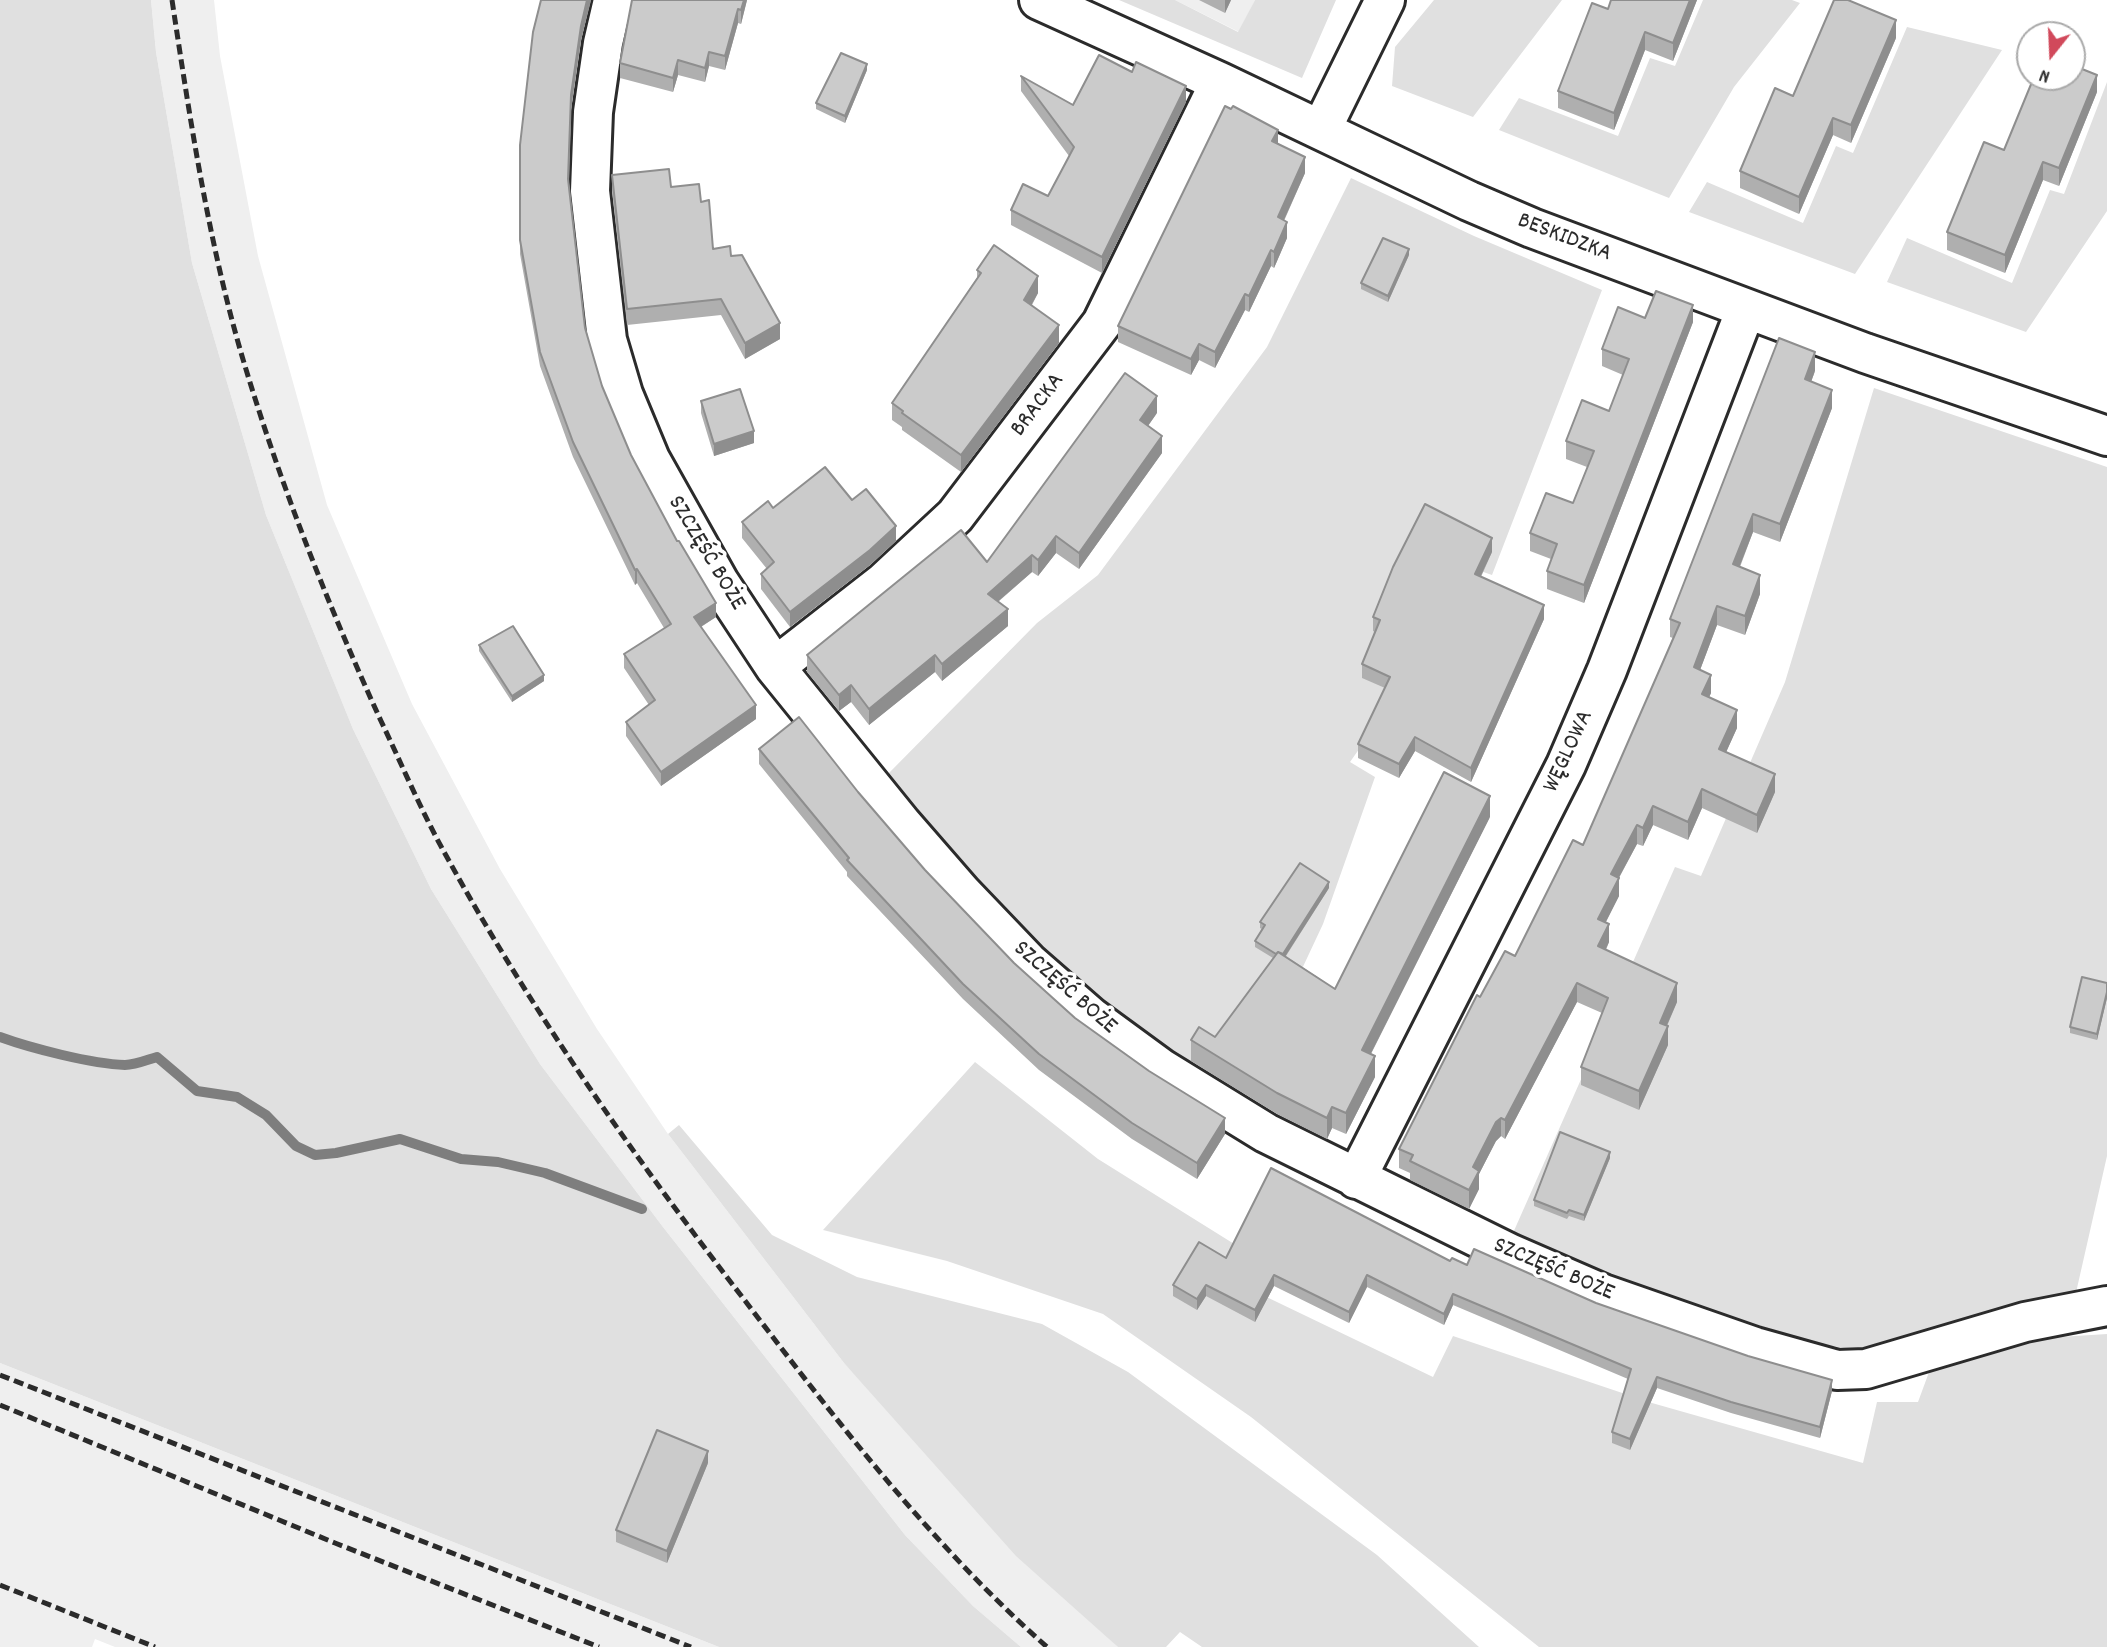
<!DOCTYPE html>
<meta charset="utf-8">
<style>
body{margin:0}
#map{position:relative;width:2107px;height:1647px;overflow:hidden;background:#fff;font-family:Dekko,sans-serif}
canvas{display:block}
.north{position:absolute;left:2016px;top:21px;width:70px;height:70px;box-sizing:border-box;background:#fff;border:2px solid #aaa;border-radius:50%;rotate:198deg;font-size:19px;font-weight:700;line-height:28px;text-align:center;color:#2b2b2b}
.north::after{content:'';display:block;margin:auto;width:24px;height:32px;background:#d1495b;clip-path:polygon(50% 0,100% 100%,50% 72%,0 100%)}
</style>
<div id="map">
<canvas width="2107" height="1647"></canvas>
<div class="north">N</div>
</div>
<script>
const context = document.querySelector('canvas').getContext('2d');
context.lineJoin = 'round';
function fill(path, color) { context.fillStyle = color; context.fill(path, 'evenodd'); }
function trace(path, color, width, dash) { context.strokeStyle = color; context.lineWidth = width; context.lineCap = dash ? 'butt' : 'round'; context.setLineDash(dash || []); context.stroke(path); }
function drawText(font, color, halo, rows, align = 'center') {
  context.font = font + ' Dekko,sans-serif'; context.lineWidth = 7; context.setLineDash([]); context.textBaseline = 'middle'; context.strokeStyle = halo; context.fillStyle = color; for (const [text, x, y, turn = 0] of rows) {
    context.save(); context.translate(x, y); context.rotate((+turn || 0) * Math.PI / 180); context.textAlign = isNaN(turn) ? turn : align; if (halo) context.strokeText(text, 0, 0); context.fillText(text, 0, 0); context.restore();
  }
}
fill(new Path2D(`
 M151 0H214L220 56 258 256 327 505 412 704 500 869 597 1029 668 1134 844 1363 1118 1647H1021L973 1606 905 1535 663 1227 540 1064 431 889 353 729 266 515 192 263 156 52Z
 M1175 0H1255L1239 32Z
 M0 1363 719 1647H115L95 1639 92 1647H0Z`), '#efefef');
fill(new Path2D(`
 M0 0H151L156 52 192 263 266 515 353 729 431 889 540 1064 663 1227 905 1535 973 1606 1021 1647H719L0 1363Z
 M1119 0H1175L1238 32 1255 0H1336L1302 78Z
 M1434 0H1562L1473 117 1392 86 1395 47Z
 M1703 0H1792L1800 3 1734 87 1669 198 1499 130 1519 98 1618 136 1650 58 1675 66Z
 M1907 27 2002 50 1855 274 1689 212 1707 182 1803 223 1836 146 1853 153Z
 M2107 82V211L2026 332 1887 282 1907 238 2012 283 2050 190 2064 194Z
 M1351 178 1474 236 1602 290 1492 575 1446 559 1369 735 1350 762 1375 777 1323 924 1241 1099 1173 1059 1038 950 983 894 887 775 1037 623 1098 575 1267 347Z
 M1874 388 2107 467V1156L2075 1297 1861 1351 1775 1336 1575 1263 1513 1233 1675 867 1701 876 1785 682Z
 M975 1062 1098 1159 1239 1247 1227 1278 1433 1377 1453 1336 1652 1403 1863 1463 1877 1402H1918L1932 1364 2028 1339 2107 1334V1647H1539L1251 1417 1103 1314 947 1261 823 1230Z
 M679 1125 772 1235 857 1277 1042 1324 1128 1372 1377 1555 1479 1647H1202L1180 1632 1166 1647H1118L1016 1556 844 1363 668 1134Z`), '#e0e0e0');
trace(new Path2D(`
 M0 1037C30 1048 92 1064 125 1065 135 1065 147 1060 157 1057L197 1091 237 1097 266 1115 296 1146 315 1155 336 1153 400 1139 461 1159 498 1162 545 1173 642 1209`), '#7e7e7e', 10);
const minor = new Path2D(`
 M613 0 603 43 593 112 590 191 607 340 623 394 650 459 719 582 775 667 902 824 962 893 1028 962 1091 1017 1162 1069 1266 1133 1511 1254 1603 1294 1755 1347 1837 1370 1866 1369 2025 1322 2107 1306
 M1039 0 1220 82 1469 201 1532 228 1865 353 2107 436
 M1321 130 1385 0
 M775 667 884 582 955 516 1102 323 1220 82
 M1356 1179 1566 765 1607 670 1746 309`);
trace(minor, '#2b2b2b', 44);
trace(minor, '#fff', 38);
trace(new Path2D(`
 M172 0C190 119 208 240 242 356 279 481 327 603 381 721 403 767 423 815 448 859 534 1015 637 1161 746 1302 839 1424 932 1545 1047 1647
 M0 1375 691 1647
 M0 1405 335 1543 599 1647
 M0 1585 155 1647`), '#2b2b2b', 5, [10, 5]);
fill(new Path2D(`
 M541 0H591L581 40 571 109 569 183 585 328 602 386 631 455 716 617 701 627 756 719 661 786 626 736V722L649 705 624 668V654L664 628 637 583 635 585 573 457 540 366 520 254V145Z
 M747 0 741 24 738 23 725 70 709 66 705 82 678 75 673 92 620 78V63Z
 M1199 0H1231L1225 13Z
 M1611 0H1697L1673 61 1645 50 1614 130 1558 108V91L1608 9Z
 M1896 38 1851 143 1833 135 1799 214 1740 188V171L1793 96Z
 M867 70 845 123 816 109V103Z
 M1021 76 1073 105 1186 102 1102 273 1011 225V210L1048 196 1069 156 1021 91Z
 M2097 92 2059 186 2043 180 2005 273 1947 250V232L2004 150Z
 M1278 144 1305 173 1284 221 1287 238 1274 268 1271 266 1249 312 1245 310 1215 368 1199 360 1191 375 1118 342V326Z
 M612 175 671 187 701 202 713 249 731 256 780 339 745 359 721 315 627 325 612 191Z
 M1409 255 1388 302 1361 289V283Z
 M977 270 1038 293 1032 305 1059 343 961 472 902 430V427L892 420V403L977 278Z
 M1645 318 1693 322 1584 603 1547 589V571L1551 559 1530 551V533L1573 503 1587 467 1566 459V441L1609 411 1623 375 1602 366V349Z
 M1815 371 1811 382 1832 408 1780 542 1753 532 1740 567 1760 594 1745 635 1717 625 1700 670 1711 693 1709 697 1737 728 1726 752 1775 792 1757 833 1702 808 1688 840 1653 825 1643 846 1637 844 1619 878V896L1606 922 1609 942 1606 950 1677 1002 1667 1026 1668 1045 1639 1110 1581 1085V1067L1602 1013 1577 1002 1505 1139 1501 1136 1496 1141 1479 1174V1189L1469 1209 1410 1180V1173L1399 1168V1149L1480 997 1515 956 1583 845 1673 638 1670 637V619Z
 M701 401 754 443 714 456 701 413Z
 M1157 413 1148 426 1162 453 1079 569 1056 553 1038 576 1032 572 998 602 1008 626 942 681 935 672 869 725 851 702 839 711 807 672V655L987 562Z
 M852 500 896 541 870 565 790 627 761 589V574L767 569 742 538V522L773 508Z
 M1492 552 1481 577 1544 619 1471 782 1415 751 1399 778 1358 758V744L1385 688 1362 678V664L1375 632 1373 631V617Z
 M479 645 544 681 512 702 479 651Z
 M759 749 858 792 925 870 1014 963 1075 1018 1225 1134 1197 1179 1132 1139 1039 1070 963 999 847 876V872L759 764Z
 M1490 817 1371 1054 1375 1077 1346 1134 1332 1128 1327 1139 1277 1114 1191 1061V1040L1215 1037 1273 958 1255 947V941L1262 929 1260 928V922L1329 888 1286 956 1335 989Z
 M2107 983V998L2097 1040 2070 1033V1027Z
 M1610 1158 1584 1221 1569 1216 1567 1219 1534 1206V1200Z
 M1226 1258 1450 1261 1467 1265 1596 1303 1832 1391 1820 1438 1731 1413 1657 1388 1630 1450 1612 1443V1432L1628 1379 1453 1305 1444 1325 1367 1287 1349 1323 1274 1286 1255 1322 1206 1296 1197 1310 1173 1296V1285Z
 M708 1463 667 1563 616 1542V1530Z`), '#afafaf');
fill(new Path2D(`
 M587 0H591L581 40 571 109V95L581 26Z
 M744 0H747L741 24V10Z
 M1225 0H1231L1225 13Z
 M1690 0H1697L1673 61V43Z
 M738 9V23L725 70V56Z
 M1896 20V38L1851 143V125Z
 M1645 32V50L1614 130V113Z
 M709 52V66L705 82V68Z
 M678 60V75L673 92V78Z
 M867 64V70L845 123V116Z
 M2097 75V92L2059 186V168Z
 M1186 86V102L1102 273V257Z
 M1833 118V135L1799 214V197Z
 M1278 130V146L1272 141Z
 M1305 157V173L1278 233V217Z
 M2043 162V180L2005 273V255Z
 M1287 222V238L1274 268V252Z
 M1409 249V255L1388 302V296Z
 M1271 250V266L1249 312V296Z
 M1038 276V293L1024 318V300Z
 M1245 294V310L1215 368V352Z
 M1693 305V322L1584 603V585Z
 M780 323V339L745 359V343Z
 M1059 325V343L961 472V455Z
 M1199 344V360L1191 375V359Z
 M1815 352V371L1805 398V379Z
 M1832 390V408L1780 542V524Z
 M1157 396V413L1140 437V420Z
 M754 431V443L714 456V444Z
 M1162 436V453L1079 569V553Z
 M1753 514V532L1733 583V564Z
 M896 526V541L870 565 790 627V612Z
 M1056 536V553L1038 576V560Z
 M1492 538V552L1475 588V574Z
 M1032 555V572L988 610V594Z
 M637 569V583L635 585V570Z
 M1760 575V594L1745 635V616Z
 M716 603V617L694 631V617Z
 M1544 605V619L1471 782V768Z
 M1717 606V625L1694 686V667Z
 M1008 609V626L942 681V664Z
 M935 655V672L869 725V709Z
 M544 675V681L512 702V696Z
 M1711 675V693L1702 713V694Z
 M851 685V702L839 711V695Z
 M756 705V719L661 786V772Z
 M1737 710V728L1719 768V749Z
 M1415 737V751L1399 778V764Z
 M1775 774V792L1757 833V815Z
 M1702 789V808L1688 840V822Z
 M1490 796V817L1362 1071V1050Z
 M1653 806V825L1643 846V828Z
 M1637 825V844L1611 892V874Z
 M1619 878V896L1598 937V919Z
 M1329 882V888L1281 963V957Z
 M1609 924V942L1598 965V946Z
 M1577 983V1002L1505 1139V1120Z
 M1677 983V1002L1660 1041V1023Z
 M2107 992V998L2097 1040V1034Z
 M1668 1026V1045L1639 1110V1091Z
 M1375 1056V1077L1346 1134V1113Z
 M1332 1107V1128L1327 1139V1118Z
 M1225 1118V1134L1197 1179V1163Z
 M1501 1118V1136L1496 1141 1479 1174V1189L1469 1209V1190L1473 1167 1496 1122Z
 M1610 1152V1158L1584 1221V1215Z
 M1274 1275V1286L1255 1322V1310Z
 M1367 1275V1287L1349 1323V1312Z
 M1206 1285V1296L1197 1310V1299Z
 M1453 1294V1305L1444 1325V1314Z
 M1657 1377V1388L1630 1450V1439Z
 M1832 1380V1391L1820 1438V1427Z
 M708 1451V1463L667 1563V1551Z`), '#8e8e8e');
const building = new Path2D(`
 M541 0H587L581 26 571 95 568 179 585 328 602 386 631 455 677 541H679L716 603 694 617 756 705 661 772 626 722 655 700 624 654 671 624 637 569 635 570 573 442 540 352 520 240V145L533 32Z
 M632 0H744L741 10 738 9 725 56 709 52 705 68 678 60 673 78 620 63Z
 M1611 0H1690L1673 43 1645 32 1614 113 1558 91 1592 3 1608 9Z
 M1834 0H1848L1896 20 1851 125 1833 118 1799 197 1740 171 1775 88 1793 96Z
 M841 53 867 64 845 116 816 103Z
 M1099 55 1132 72 1136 62 1186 86 1102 257 1011 210 1023 184 1048 196 1074 147 1021 76 1073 105Z
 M2072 65 2097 75 2059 168 2043 162 2005 255 1947 232 1984 142 2004 150 2034 77H2072Z
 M1225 106 1231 109 1233 106 1278 130 1272 141 1305 157 1278 217 1287 222 1274 252 1271 250 1249 296 1245 294 1215 352 1199 344 1191 359 1118 326Z
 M669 169 671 187 699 184 701 202 709 200 713 249 730 246 731 256 742 255 780 323 745 343 721 299 627 309 612 175Z
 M1383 238 1409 249 1388 296 1361 283Z
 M994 245 1038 276 1024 300 1059 325 961 455 902 413 903 411 892 403 981 273 977 270Z
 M1656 291 1693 305 1584 585 1547 571 1557 544 1530 533 1546 493 1573 503 1594 451 1566 441 1582 400 1609 411 1629 359 1602 349 1618 307 1645 318Z
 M1779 338 1815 352 1805 379 1832 390 1780 524 1753 514 1733 564 1760 575 1745 616 1717 606 1694 667 1711 675 1702 694 1737 710 1719 749 1775 774 1757 815 1702 789 1688 822 1653 806 1643 828 1637 825 1611 874 1619 878 1598 919 1609 924 1598 946 1677 983 1660 1023 1668 1026 1639 1091 1581 1067 1608 998 1577 983 1505 1120 1501 1118 1496 1122 1473 1167 1479 1171 1469 1190 1410 1161 1413 1155 1399 1149 1477 995 1480 997 1505 951 1515 956 1573 840 1583 845 1680 623 1670 619Z
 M1125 373 1157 396 1140 420 1162 436 1079 553 1056 536 1038 560 1032 555 988 594 1008 609 942 664 935 655 869 709 851 685 839 695 807 655 961 530 987 562Z
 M740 389 754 431 714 444 701 401Z
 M825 467 852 500 866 489 896 526 870 550 790 612 761 574 774 562 742 522 768 501 773 508Z
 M1425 504 1492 538 1475 574 1544 605 1471 768 1415 737 1399 764 1358 744 1390 677 1362 664 1380 620 1373 617 1393 567Z
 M513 626 544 675 512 696 479 645Z
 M799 717 858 792 925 870 1014 963 1075 1018 1149 1071 1225 1118 1197 1163 1132 1123 1039 1054 963 984 847 860 849 858 759 749Z
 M1444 772 1490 796 1362 1050 1375 1056 1346 1113 1332 1107 1327 1118 1277 1093 1191 1040 1199 1027 1215 1037 1278 952 1335 989Z
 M1300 863 1329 882 1283 954 1278 952 1276 954 1255 941 1265 925 1260 922Z
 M2082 977 2107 983V992L2097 1034 2070 1027Z
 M1560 1132 1610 1152 1584 1215 1569 1210 1567 1213 1534 1200Z
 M1271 1168 1450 1261 1452 1258 1467 1265 1474 1249 1596 1303 1748 1356 1832 1380 1820 1427 1731 1402 1657 1377 1630 1439 1612 1432 1631 1369 1453 1294 1444 1314 1367 1275 1349 1312 1274 1275 1255 1310 1206 1285 1197 1299 1173 1285 1199 1242 1226 1258Z
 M657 1430 708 1451 667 1551 616 1530Z`);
fill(building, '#cbcbcb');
trace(building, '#8e8e8e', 2);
drawText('24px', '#2b2b2b', '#fff', [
 ["BESKIDZKA",1564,239,21],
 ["BRACKA",1039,406,-53],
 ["SZCZĘŚĆ BOŻE",705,554,59],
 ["WĘGLOWA",1570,752,-65],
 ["SZCZĘŚĆ BOŻE",1064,989,41],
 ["SZCZĘŚĆ BOŻE",1553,1271,23]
]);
</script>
